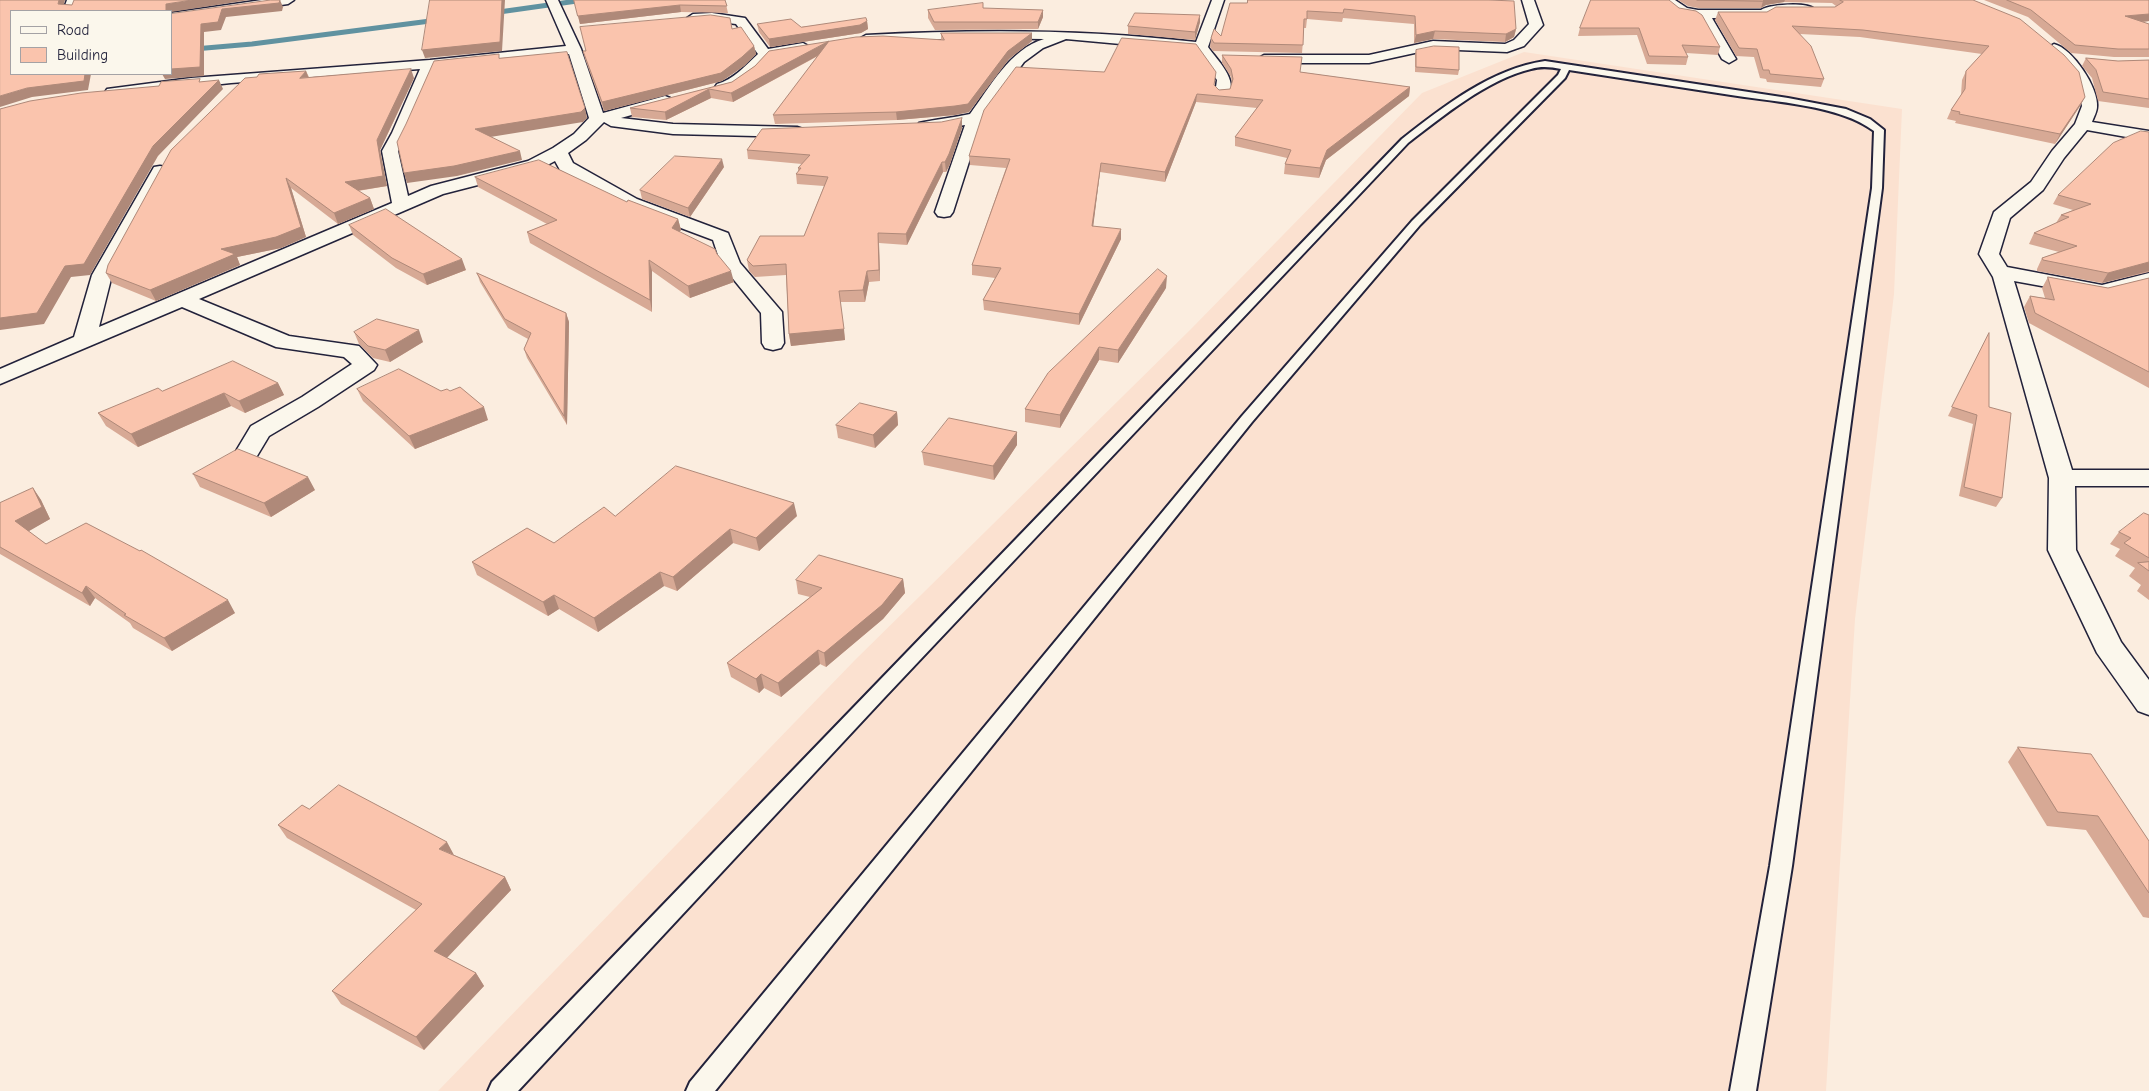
<!DOCTYPE html>
<style>
body{margin:0}
#map{position:relative;width:2149px;height:1091px;overflow:hidden;background:#fbeddf;font-family:"Comic Neue",sans-serif}
canvas{display:block}
.legend{position:absolute;left:10px;top:10px;width:162px;height:65px;box-sizing:border-box;background:#fbf7ec;border:1px solid #a4a2a5;margin:0;padding:6px 9px;list-style:none;font-size:15px;color:#22223b}
.legend li{display:flex;align-items:center;gap:10px;height:25px}
.legend b{width:25px;border:1px solid #a4a2a5}
</style>
<div id="map">
<canvas width="2149" height="1091"></canvas>
<ul class="legend">
<li><b style="height:6px;background:#fbf7ec"></b>Road</li>
<li><b style="height:14px;background:#fac4ad"></b>Building</li>
</ul>
</div>
<script>
const context = document.querySelector('canvas').getContext('2d');
context.lineJoin = 'round';
function fill(path, color) { context.fillStyle = color; context.fill(path, 'evenodd'); }
function trace(path, color, width, dash) { context.strokeStyle = color; context.lineWidth = width; context.lineCap = dash ? 'butt' : 'round'; context.setLineDash(dash || []); context.stroke(path); }
fill(new Path2D(`
 M1524 52 1902 109 1894 294 1855 619 1826 1091H438L855 660 1190 330 1422 93Z`), '#fbe1d0');
trace(new Path2D(`
 M492 13 584 0
 M171 51 252 44 438 20`), '#6092a0', 5);
const service = new Path2D(`
 M1545 61 1788 98 1846 109 1870 119 1884 130 1882 188 1792 866 1756 1091H1730L1770 866 1872 188 1874 131C1840 105 1774 102 1731 95 1677 87 1623 78 1569 70L1565 78 1420 225 1252 422 715 1091H686L690 1082 1242 416 1412 221 1558 75 1561 69C1551 67 1541 66 1531 69 1488 79 1443 116 1408 143L885 697 518 1091H488L492 1082 1402 139C1444 106 1491 69 1545 61Z`);
const minor = new Path2D(`
 M67 0H79L75 11H63Z
 M262 0H294L288 4 171 21V13Z
 M546 0H558L581 49 603 113 665 96 670 98 673 101 670 104 621 118 673 124 797 127 803 129 805 132 803 135 797 137 673 134 611 126 604 122 586 140 568 153 573 163 637 199 728 233 740 263 782 312 784 343 781 348 773 350 765 348 762 343 761 313 721 264 713 240 625 207 560 170 555 161 540 169 443 194 199 299 289 336 359 346 377 365 374 370 318 407 269 436 257 456 248 458 239 456 236 451 251 426 302 397 352 364 344 357 276 347 182 307 0 384V369L74 337 92 275 154 167 160 166 166 167 169 171 112 275 99 327 392 203 382 151 392 133 420 69 231 83 112 96 107 95 105 92 107 89 191 78 430 60 566 46ZM569 54 589 118 574 134 553 148 528 161 431 186 408 196 398 151 408 133 435 68Z
 M1212 0H1224L1208 47C1217 60 1239 80 1228 97H1218L1215 94 1217 80 1197 51 1066 39 1043 48 1024 62 983 118 953 212 950 216 944 217 938 216 935 212 965 125 925 131 919 129 917 126 919 123C936 119 953 118 970 114 990 87 1010 49 1044 39L962 38 866 43 859 39 866 35C977 29 1086 29 1196 42Z
 M1522 0H1534L1543 25 1524 46 1507 52 1433 49 1369 63H1264L1257 59 1264 55H1369L1433 41 1505 44 1514 40 1529 24Z
 M1661 0H1675L1687 8 1698 10H1761C1769 4 1808 2 1814 9L1808 13H1773L1764 18H1712L1736 59 1729 63 1722 59 1701 21 1694 17 1678 14Z
 M712 13 745 18 768 49 803 43 810 47 808 50C798 52 776 53 769 58 753 69 740 96 717 90L715 87 717 84C733 80 746 65 758 54L736 24 712 21 693 22 687 18 693 14Z
 M2054 44C2072 48 2099 88 2097 107 2097 111 2094 117 2092 122L2149 131V141L2087 130 2064 158 2043 190 2010 218 1999 254 2007 267 2102 285 2149 273V285L2102 297 2014 281 2072 470H2149V486H2075L2076 550 2121 642 2149 680V715L2138 711 2097 653 2048 550 2049 478 1993 277 1979 254 1994 212 2031 182 2052 151 2075 124 2082 106 2076 80 2047 48Z`);
trace(service, '#22223b', 4);
trace(minor, '#22223b', 3);
fill(service, '#fbf7ec');
fill(minor, '#fbf7ec');
fill(new Path2D(`
 M574 0H725L728 13 681 12 580 24Z
 M1489 0 1516 29 1514 37 1505 42 1433 39 1414 43V24L1343 18 1342 22 1307 19 1306 28H1304L1302 53 1213 51 1210 47 1211 38 1221 36 1247 3Z
 M1591 0 1720 47 1718 55 1686 53 1688 57 1686 65 1647 64 1637 35 1578 36 1580 28Z
 M1678 0H1973L2085 97 2080 106 2055 144 1955 123 1956 121 1947 119 1951 110 1961 95 1962 80 1966 71 1982 54 1860 37 1800 34 1824 79 1821 87 1767 82 1766 79 1760 78 1754 57 1736 56 1715 20 1718 12H1767L1835 7 1836 6 1832 3 1784 2 1766 5 1761 8H1698L1688 6Z
 M1984 0H2149V21L2143 22 2149 24V57H2114L2071 53 2028 17Z
 M983 8 1043 17 1038 29 935 30 928 18V10Z
 M867 21 868 29 861 33 770 47 759 32 757 24 801 27Z
 M1200 22 1195 40 1128 34V26Z
 M732 29 754 46 756 54 744 66 722 81 604 111 585 59 583 51Z
 M941 33H1032V41L1009 59 969 112 955 115 897 120 775 124 773 115 818 56 733 102 711 98 666 120 632 117 630 108 732 82 755 66 769 51 941 40Z
 M1416 50 1459 70 1458 75 1415 72V55Z
 M1222 55 1300 72 1410 87 1409 96 1326 160 1319 178 1284 174 1285 164 1287 158 1235 146V137L1257 108 1196 102 1165 182 1100 172 1093 226 1121 239 1079 325 984 310 983 300 995 278 972 275V265L1006 168 970 165 969 156 1214 86 1219 90 1230 89 1232 84 1231 77 1222 63Z
 M2086 58 2118 61 2149 60V108L2098 101 2092 78 2082 66Z
 M306 71 309 77 414 78 380 150 387 186 358 191 370 198 374 209 338 224 291 188 306 237 281 248 237 257 240 265 156 301 112 283 106 273Z
 M962 128 950 164 946 172H943L907 245 879 243 880 281 869 282 865 302H840L845 340 791 346 789 334 786 275 755 277 749 271 747 260 804 236 824 186 797 184 796 174 798 172V168L802 164 748 159 747 150Z
 M2149 132V272L2102 283 2037 271V269L2042 258 2059 252 2029 244 2034 233 2056 223 2061 215 2073 210 2053 204 2058 195Z
 M724 167 690 217 642 199 640 190Z
 M475 177 627 202 678 219 681 230 679 232 717 254 734 282 690 298 652 271V312L530 243 527 232 547 224 478 187Z
 M349 225 466 270 427 285 396 268 353 235Z
 M477 273 566 313 569 322 567 425 527 358 524 349 528 339 508 328 480 282Z
 M2048 277 2108 288 2149 278V388L2029 323 2024 307 2030 296 2045 298 2042 288Z
 M1166 288 1118 363 1099 360 1060 428 1025 422V409Z
 M354 332 423 342 390 362 373 358 359 344Z
 M1989 333V407L2002 498 1996 507 1959 496 1973 424 1948 416Z
 M278 383 284 395 245 413 231 406 138 447 106 426 98 413Z
 M357 389 450 391 488 420 415 449 363 401Z
 M897 412 898 425 875 448 838 438 836 425Z
 M1017 432V445L994 480 924 465 922 452Z
 M193 474 315 490 271 517 200 487Z
 M33 488 41 500 50 519 28 531 46 544 235 613 172 651 133 628 130 623 95 598 90 606 0 554V503Z
 M2149 515V600L2137 591 2141 585 2129 576 2135 568 2115 556 2120 549 2110 544 2119 532Z
 M615 516H797L759 551 733 543 677 591 664 586 598 632 559 609 548 616 477 575 472 562 554 543Z
 M903 579 905 593 883 619 826 667 820 664 781 697 764 688 759 693 731 677 727 663 810 597 798 594 796 580Z
 M2018 747 2149 841V918L2143 917 2086 830 2047 826 2008 762Z
 M309 809 454 855 505 877 511 890 447 958 476 973 484 986 424 1050 341 1004 332 991 416 910 287 838 278 825Z`), '#d7a995');
fill(new Path2D(`
 M59 0H65L62 11 58 4Z
 M192 0H249L171 12 166 11V4Z
 M280 0 283 7 282 11 226 17 221 30 204 32V76L165 79 162 74H171V69L201 24 222 9Z
 M502 0H505L502 51 425 58 422 50Z
 M1764 0H1785L1784 2 1766 5 1761 8 1763 1Z
 M680 5 681 12 580 24 578 16Z
 M1043 10V17L1038 29V22Z
 M2149 14V21L2121 24 2125 16Z
 M1200 15V22L1195 40V32Z
 M867 21 868 29 861 33 770 47 769 39Z
 M1516 29 1514 37 1505 42 1506 34Z
 M1435 31 1433 39 1414 43 1416 35Z
 M1032 33V41L1009 59 969 112 955 115 897 120 896 112 1008 51Z
 M829 41 830 49 733 102 731 93Z
 M754 46 756 54 744 66 722 81 604 111 602 102Z
 M411 69 414 78 380 150 387 186 349 192 345 182 377 140Z
 M306 71 309 79 300 78Z
 M85 74H91L88 90 32 97 0 107V96L27 88Z
 M219 80 223 89 158 156 90 275 71 277 44 324 0 330V318L65 266 153 146Z
 M1410 87 1409 96 1326 160 1319 178 1320 168 1327 150Z
 M709 89 711 98 666 120 665 112Z
 M1197 94 1196 102 1165 182V172Z
 M2085 97 2080 106 2055 144 2060 134Z
 M585 108 587 118 583 122 478 139 475 129Z
 M962 118V128L950 164 946 172 945 162Z
 M520 151 522 160 457 176 407 183 404 173Z
 M722 159 724 167 690 217 688 208Z
 M942 162 943 172 907 245 906 234Z
 M1101 163 1100 172 1092 236V226Z
 M286 178 291 188 306 237 281 248 237 257 240 265 156 301 150 290 221 249Z
 M370 198 374 209 338 224 334 213Z
 M678 219 681 230 674 239 672 228Z
 M1121 229V239L1079 325V314Z
 M878 233 879 243 880 281 879 270Z
 M462 259 466 270 427 285 423 274Z
 M649 260 652 271V312L650 300Z
 M2149 262V271L2102 283 2108 273Z
 M731 271 734 282 690 298 688 286Z
 M867 271 869 282 865 302 863 290Z
 M1167 276 1166 288 1118 363V350Z
 M566 313 569 322 567 425 564 416Z
 M844 329 845 340 791 346 789 334Z
 M419 330 423 342 390 362 385 350Z
 M1099 347V360L1060 428V415Z
 M278 383 284 395 245 413 239 401Z
 M224 393 231 406 138 447 131 434Z
 M484 407 488 420 415 449 409 436Z
 M897 412 898 425 875 448 873 435Z
 M1017 432V445L994 480 993 466Z
 M308 477 315 490 271 517 264 503Z
 M33 488 41 500 50 519 24 534 15 521Z
 M794 503 797 516 759 551 756 538Z
 M730 529 733 543 677 591 673 577Z
 M660 572 664 586 598 632 594 618Z
 M903 579 905 593 883 619 826 667 824 653Z
 M86 586 95 598 90 606 82 593Z
 M554 595 559 609 548 616 543 602Z
 M228 600 235 613 172 651 164 638Z
 M818 650 820 664 781 697 778 683Z
 M761 674 764 688 759 693 756 679Z
 M447 842 454 855 439 849Z
 M505 877 511 890 441 964 434 951Z
 M476 973 484 986 424 1050 416 1037Z`), '#af8979');
const building = new Path2D(`
 M0 0H59L58 4 72 5 74 0H192L166 4V11H11V74H85L84 81 27 88 0 96Z
 M271 0H280L279 3 222 9 218 22 201 24 200 67 171 69V14Z
 M430 0H502L500 42 422 50Z
 M574 0H725L727 6 680 5 578 16Z
 M1248 0H1489L1514 1 1516 29 1506 34 1435 31 1416 35 1415 16 1344 9 1343 13 1307 11V19H1304L1303 45 1214 43 1211 38 1214 29 1221 36 1230 3H1247Z
 M1591 0H1669L1679 8 1696 11 1702 15 1720 47 1682 45 1688 57 1649 56 1639 28H1580Z
 M1697 0H1764L1763 1Z
 M1840 0H1973L2020 19 2064 55 2079 72 2085 97 2060 134 1959 114 1960 112 1951 110 1965 89 1966 71 1989 46 1863 30 1792 26 1811 46 1824 79 1770 74 1769 70H1763L1757 49 1739 48 1718 12H1767L1776 7H1835L1843 2Z
 M2007 0H2149V14L2125 16 2149 24V49H2118L2075 45 2031 10Z
 M983 3V8L1043 10 1038 22H934L928 10Z
 M1135 13 1200 15 1195 32 1128 26Z
 M711 15 730 18 732 29 741 27 754 46 742 57 721 73 602 102 583 51H586L580 27Z
 M866 18 867 21 860 25 769 39 757 24 791 19 801 27Z
 M941 33H1032L1008 51 968 104 955 106 896 112 773 115 829 41 731 93 709 89 665 112 630 108 732 82 755 66 769 51 856 37 883 36 944 40Z
 M1122 38 1196 44 1216 72 1214 85 1219 90 1230 89 1233 79 1231 69 1222 55 1302 57 1300 72 1410 87 1327 150 1320 168 1285 164 1291 150 1235 137 1263 100 1197 94 1165 172 1101 163 1092 226 1121 229 1079 314 983 300 1001 268 972 265 1010 159 969 156 984 110 1016 67 1104 72Z
 M1434 46 1459 47V70L1416 67V50Z
 M567 52 585 108 581 112 475 129 520 151 454 166 404 173 397 142 406 124 434 61 499 54V58Z
 M2086 58 2118 61 2149 60V99L2103 92 2096 70Z
 M411 69 377 140 383 176 345 182 370 198 334 213 286 178 301 227 276 237 221 249 235 254 150 290 106 273 108 265 171 150 245 78 257 77 259 74 306 71 300 78Z
 M200 79 199 82 219 80 153 146 84 264 65 266 37 313 0 318V109L30 101 81 93 159 86 161 82Z
 M962 118 949 154 945 162H942L906 234 878 233 879 270 867 271 863 290 839 291 844 329 789 334 786 264 753 266 747 260 760 236H804L828 177 796 174 801 168H798L810 155 747 150 762 129 941 122Z
 M2141 131 2149 132V262L2108 273 2043 260 2042 258 2077 246 2034 233 2069 217 2061 215 2091 204 2058 195 2113 143Z
 M675 156 722 159 688 208 640 190Z
 M539 160 627 202 628 200 678 219 672 228 715 249 717 254 731 271 688 286 649 260 650 300 527 232 557 220 475 177Z
 M386 209 462 259 423 274 392 258 349 225Z
 M1158 269 1167 276 1118 350 1099 347 1060 415 1025 409 1048 373Z
 M477 273 566 313 564 416 524 349 531 333 505 319Z
 M2048 277 2108 288 2149 278V372L2035 313 2030 296 2054 300Z
 M377 319 419 330 385 350 368 346 354 332Z
 M1989 333V407L2011 413 2002 498 1964 487 1977 415 1952 407Z
 M233 361 278 383 239 401 224 393 131 434 98 413 158 388 162 391Z
 M399 369 441 391 447 389 450 391 460 387 484 407 409 436 357 389Z
 M860 403 897 412 873 435 836 425Z
 M949 418 1017 432 993 466 922 452Z
 M238 449 308 477 264 503 193 474Z
 M676 466 794 503 756 538 730 529 673 577 660 572 594 618 554 595 543 602 472 562 527 528 554 543 604 507 615 516Z
 M33 488 42 507 15 521 46 544 86 523 140 551 141 550 228 600 164 638 124 615 126 614 86 586 82 593 0 547V503Z
 M2144 513 2149 515V558L2124 543 2131 538 2119 532Z
 M819 555 903 579 882 605 824 653 818 650 778 683 761 674 756 679 727 663 822 588 796 580Z
 M2149 562V571L2138 563Z
 M2018 747 2091 754 2149 841V893L2098 816 2058 812Z
 M339 785 447 842 439 849 505 877 434 951 476 973 416 1037 332 991 422 904 278 825 302 805 309 809Z`);
fill(building, '#fac4ad');
trace(building, '#af8979', 1);
</script>
